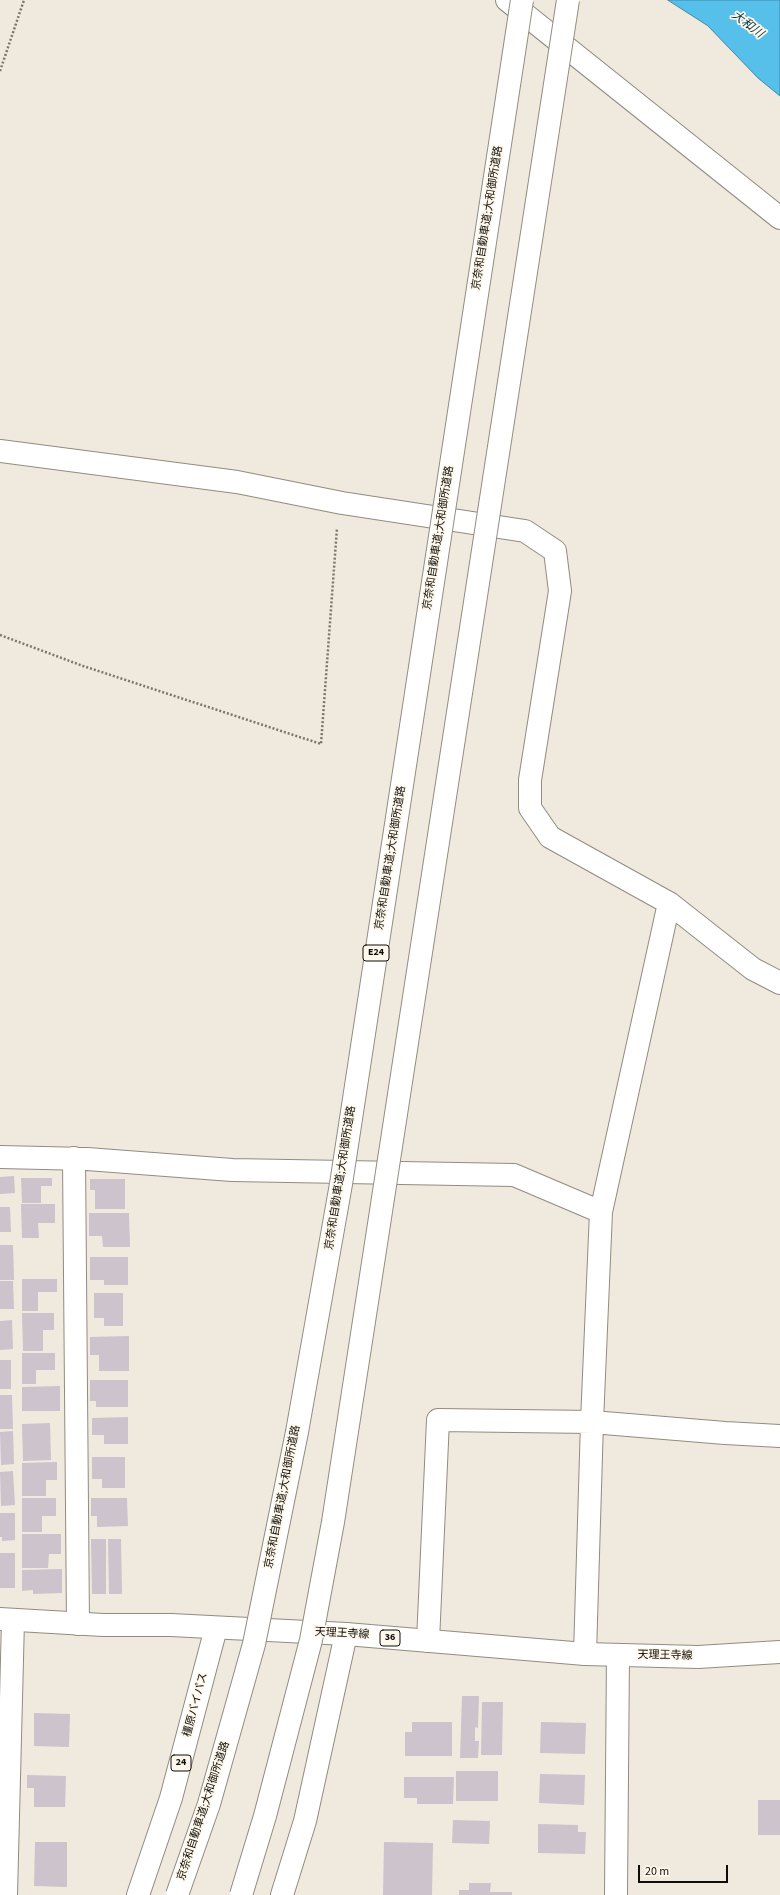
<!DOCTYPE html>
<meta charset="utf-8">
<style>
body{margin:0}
#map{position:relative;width:780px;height:1895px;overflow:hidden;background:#f0e9de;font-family:"Source Sans 3",sans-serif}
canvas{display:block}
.scale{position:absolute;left:638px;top:1865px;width:90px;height:18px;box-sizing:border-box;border:2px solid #0f0d09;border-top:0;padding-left:5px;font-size:12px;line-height:14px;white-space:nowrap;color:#0f0d09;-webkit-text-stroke:3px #fef7eb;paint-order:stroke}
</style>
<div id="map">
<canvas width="780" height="1895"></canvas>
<div class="scale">20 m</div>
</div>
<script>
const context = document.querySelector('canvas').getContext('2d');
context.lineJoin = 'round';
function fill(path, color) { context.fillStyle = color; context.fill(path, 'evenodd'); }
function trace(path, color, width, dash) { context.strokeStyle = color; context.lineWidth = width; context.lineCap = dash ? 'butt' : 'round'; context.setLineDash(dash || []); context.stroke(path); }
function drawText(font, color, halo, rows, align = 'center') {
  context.font = font + ' "Source Sans 3","Noto Sans JP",sans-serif'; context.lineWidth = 3.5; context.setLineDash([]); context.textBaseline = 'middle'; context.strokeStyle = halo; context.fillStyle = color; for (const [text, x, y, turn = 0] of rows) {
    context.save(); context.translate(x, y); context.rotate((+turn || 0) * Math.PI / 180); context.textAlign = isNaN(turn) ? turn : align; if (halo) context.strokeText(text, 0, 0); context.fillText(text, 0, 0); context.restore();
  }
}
const water = new Path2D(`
 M668 0H780V96L758 78 708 26Z`);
fill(water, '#56c0ea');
trace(water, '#418aa6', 1);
fill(new Path2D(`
 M14 1176 15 1193 0 1194V1177Z
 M21 1178H52V1186H41V1203H22Z
 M90 1179H125V1209H95V1190H90Z
 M21 1204H55V1223H38L39 1238H22Z
 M0 1207H10L11 1232H0Z
 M89 1213H129L130 1247H103L102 1236H89Z
 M0 1245H13L14 1280H0Z
 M90 1257H128V1285H104V1280H90Z
 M22 1279H57V1292H38V1311H22Z
 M0 1281H13L14 1309H0Z
 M94 1293H123V1326H104V1318H94Z
 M22 1313H54V1330H43V1351H23Z
 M12 1320 13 1349 0 1350V1321Z
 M129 1336V1371H99V1355H90V1337Z
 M22 1353H55V1370H36V1384H22Z
 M0 1360H11V1389H0Z
 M90 1380H128V1407H96V1401H90Z
 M60 1386V1411H22V1387Z
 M0 1395H12L13 1429H0Z
 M128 1417V1444H104V1435H92V1418Z
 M50 1423 51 1460 23 1461 22 1424Z
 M13 1431 14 1464 1 1465 0 1432Z
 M92 1457H125V1488H102V1479H92Z
 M57 1462V1480H46V1496H22V1463Z
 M13 1471 15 1505 1 1506 0 1472Z
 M22 1498H56V1516H42V1532H22Z
 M91 1498H127L128 1526 97 1527V1516H91Z
 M0 1513H15V1540L2 1541V1537H0Z
 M22 1534H61V1554H49L48 1568H22Z
 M91 1539H106V1594H92Z
 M108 1539H121L122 1594H109Z
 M0 1553H15V1588H0Z
 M62 1569V1593L33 1594V1590L22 1591V1570Z
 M462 1696H479L478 1728 475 1727V1741H479L478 1758H460Z
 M482 1702H503L502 1755H481Z
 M34 1713 70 1714 69 1747 34 1746Z
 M412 1722H452V1756H405V1732H412Z
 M541 1722 586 1723 585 1754 540 1753Z
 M456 1771H498V1801H456Z
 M540 1774 585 1775 584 1805 539 1803Z
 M27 1775 66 1776 65 1807H34V1788H27Z
 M404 1777H454L453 1804H417V1798H404Z
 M758 1800H780V1835H758Z
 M453 1820 490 1821 489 1844 452 1843Z
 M538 1824 578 1825V1832H586L585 1854 538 1853Z
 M35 1842H67V1887L34 1886Z
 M384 1842 433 1843 432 1895H383Z
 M469 1883H491L490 1892H512V1895H459V1890H469Z`), '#ccc3cd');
const minor = new Path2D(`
 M507 0 780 218
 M0 451 237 482 342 503 525 531 555 551 560 591 530 780V808L550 837 669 903 753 969 780 983
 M0 1157 87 1159 232 1170 514 1175 601 1212
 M74 1158 78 1624
 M428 1641 438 1420 592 1422 725 1433 780 1436
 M585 1654 592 1422 601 1212 669 903
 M6 1895 13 1620
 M616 1895 618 1655`);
const major = new Path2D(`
 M0 1619 103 1625H171L346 1634 585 1654 698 1657 780 1652`);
const highway = new Path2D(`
 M138 1895 171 1798 216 1628
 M282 1895 305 1821 346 1634`);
trace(minor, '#928b81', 24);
trace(major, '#928b81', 24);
trace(highway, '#928b81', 24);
trace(new Path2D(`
 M0 71 24 0
 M0 635 83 666 321 744 337 528`), '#7a766e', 2.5, [2, 2]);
trace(minor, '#fff', 22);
trace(major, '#fff', 22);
trace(highway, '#fff', 22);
const highwayBridge = new Path2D(`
 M177 1895 209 1804 254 1644 297 1432 341 1184 522 0
 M241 1895 265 1816 311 1640 333 1522 568 0`);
trace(highwayBridge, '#928b81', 24, []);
trace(highwayBridge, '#fff', 22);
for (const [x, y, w] of [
 [376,953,26],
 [390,1638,20],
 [181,1763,20]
]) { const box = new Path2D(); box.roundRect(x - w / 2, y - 8, w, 16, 3); context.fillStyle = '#fef7eb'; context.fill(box); trace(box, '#0f0d09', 1); }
drawText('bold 10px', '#0f0d09', null, [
 ["E24",376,953],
 ["36",390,1638],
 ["24",181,1763]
]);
drawText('11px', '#0f0d09', '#fef7eb', [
 ["京奈和自動車道;大和御所道路",488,218,-81],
 ["京奈和自動車道;大和御所道路",439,538,-81],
 ["京奈和自動車道;大和御所道路",391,858,-81],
 ["京奈和自動車道;大和御所道路",341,1178,-81],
 ["京奈和自動車道;大和御所道路",283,1497,-79],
 ["天理王寺線",342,1634,3],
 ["天理王寺線",665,1656,1],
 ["橿原バイパス",196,1705,-75],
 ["京奈和自動車道;大和御所道路",204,1811,-72]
]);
drawText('italic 12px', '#023445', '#fef7eb', [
 ["大和川",747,25,37]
]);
</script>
